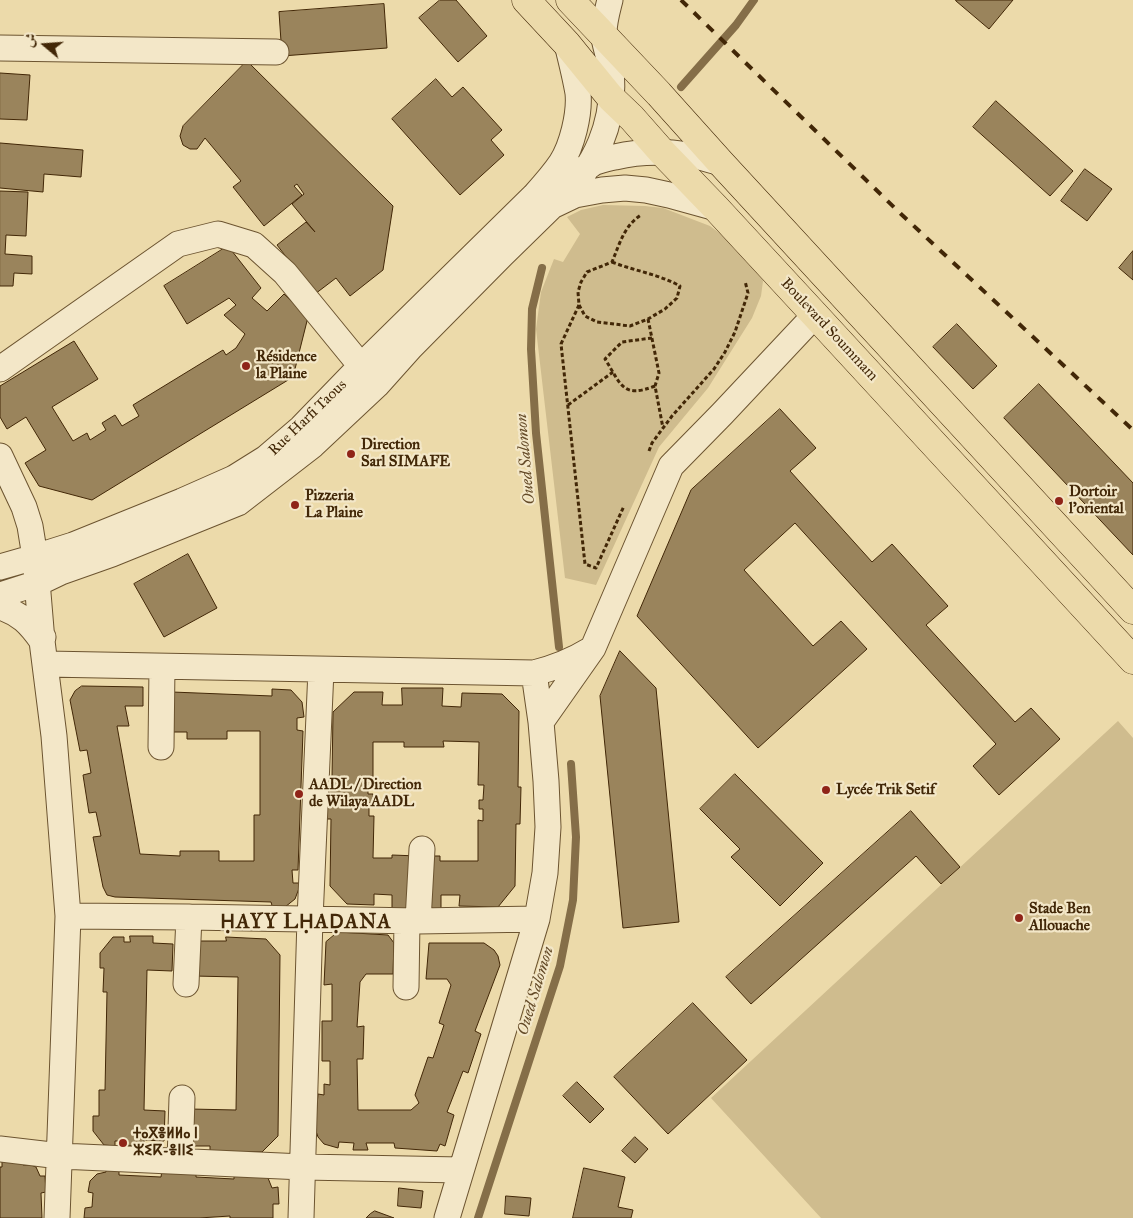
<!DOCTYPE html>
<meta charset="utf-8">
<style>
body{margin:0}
#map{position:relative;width:1133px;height:1218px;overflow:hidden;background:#ecdaaa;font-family:"IM FELL Great Primer",Amiri,serif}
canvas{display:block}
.north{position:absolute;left:20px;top:20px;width:50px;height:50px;-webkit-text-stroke:4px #f3e7c8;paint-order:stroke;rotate:288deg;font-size:14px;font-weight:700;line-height:20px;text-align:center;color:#422707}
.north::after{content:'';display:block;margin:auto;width:18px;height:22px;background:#422707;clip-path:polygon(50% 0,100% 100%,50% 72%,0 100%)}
</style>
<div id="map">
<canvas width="1133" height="1218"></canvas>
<div class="north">ش</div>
</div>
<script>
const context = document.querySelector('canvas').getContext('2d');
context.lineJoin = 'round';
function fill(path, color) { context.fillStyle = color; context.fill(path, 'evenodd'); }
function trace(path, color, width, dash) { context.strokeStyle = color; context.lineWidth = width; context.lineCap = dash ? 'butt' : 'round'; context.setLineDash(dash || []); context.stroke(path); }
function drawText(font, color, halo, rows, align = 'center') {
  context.font = font + ' "IM FELL Great Primer","Noto Sans Tifinagh",serif'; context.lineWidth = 4.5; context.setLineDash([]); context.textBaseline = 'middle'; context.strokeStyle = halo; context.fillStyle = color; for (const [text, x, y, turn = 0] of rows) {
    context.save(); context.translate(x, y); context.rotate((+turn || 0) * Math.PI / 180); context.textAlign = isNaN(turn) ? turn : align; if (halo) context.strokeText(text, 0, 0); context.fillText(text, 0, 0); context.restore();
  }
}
fill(new Path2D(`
 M603 205 645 206 663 208 710 226 738 247 757 267 763 281 761 296 752 318 708 388 659 447 596 585 565 578 536 329 541 292 554 259 563 262 580 234 567 217 581 210Z
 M1118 721 1133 738V1218H821L711 1098Z`), '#cfbc8e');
trace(new Path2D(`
 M681 87 736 25 754 0
 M542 268 532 309 531 349 536 433 559 647
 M478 1218 560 966 573 900 576 837 571 764`), '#856e48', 8);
const building = new Path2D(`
 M440 0H456L487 36 458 62 419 18Z
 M956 0H1013L989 29 956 1Z
 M384 4 387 48 282 56 279 12Z
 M247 61 393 206 383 270 350 296 336 278 315 294 277 245 306 222 315 232 292 204 304 194 297 184 294 186 302 195 264 226 233 187 241 181 205 138 197 149H190L183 145 180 136 183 126Z
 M0 73 30 75 27 120 0 119Z
 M436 79 452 97 463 87 502 130 491 140 504 155 460 195 392 119Z
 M996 101 1073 171 1050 196 973 127Z
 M0 143 83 150 81 177 44 174 43 192 0 188Z
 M1085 169 1112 189 1087 221 1061 201Z
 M0 191 28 192 26 236 6 235 5 254 32 256V274L14 273 13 286H0Z
 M228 246 261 288 252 298 267 311 284 294 308 317 293 377 92 500 39 486 25 463 46 450 26 417 7 429 0 417V386L74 341 98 379 52 407 73 441 87 433 90 440 106 430 102 423 115 415 122 426 139 416 133 405 223 350 226 355 236 348 245 334 224 315 236 305 229 298 187 324 164 286Z
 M1133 251V280L1119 268Z
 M957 324 997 366 973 389 933 347Z
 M1039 384 1133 483V555L1004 418Z
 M780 409 816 448 790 471 872 562 892 544 948 606 926 625 1015 722 1031 708 1060 739 999 795 973 766 996 744 795 523 744 570 813 646 841 621 867 649 758 748 637 616 691 490Z
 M188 554 217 608 164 637 134 584Z
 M620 651 656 688 679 922 623 928 600 696Z
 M82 686 143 687V706H125L129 726H117L140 854 180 856V851H219V861H254V815H260V731H227V739H187V732H172V692L272 696V689L291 690 302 702 304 717 297 718V730L303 731 298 870H292L293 883H301L295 899 285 907 273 909 271 902 115 897 107 895 103 887 93 837 101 836 96 812 89 813 83 775 91 773 87 750 80 751 70 700 75 691Z
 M402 688H443L442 706 461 707 462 693 502 694 519 711 518 787H521L520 824H516L515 886 498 907 459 906 460 895H441V910H424L427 856H440V861H478V820L483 821V809H479V800H483L484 785H478L479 742 443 741 444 747H404V742H373V782H368V794H373V803H369V816H374L373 858H392V855L418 856 415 910H392V895L374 894V905L347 904 330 886 331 819H327L328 778H332L333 712 354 692H383L382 705H402Z
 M735 774 823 863 780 906 731 857 740 849 700 809Z
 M911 811 960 867 941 884 916 856 751 1004 726 977Z
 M338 932 388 935 394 943 393 974H366L360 982 357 1027 364 1026 363 1059H357L358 1110H411L419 1103 415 1095 428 1057 433 1058 444 1025 439 1023 451 985 447 979H426L429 943H484L494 950 498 956 500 965 475 1031 481 1034 468 1073 463 1071 447 1112 454 1115 445 1146 440 1144 437 1151 395 1148 394 1143H366L368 1150H353L354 1143 339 1142 338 1148 324 1144 318 1137 315 1128 318 1094 324 1095V1084L330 1085V1061H322V1021H332V984L324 985 326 942Z
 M130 936H153V943L173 944 172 971 147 970 144 1110 165 1111 164 1141 144 1140V1146L120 1145 121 1141H115V1146L104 1145 93 1131V1116H99V1090H105L107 992H103L104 968H100V953L113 937H124V942H130Z
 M226 937 266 939 280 955 278 1136 262 1152 210 1151V1146H189L190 1109 236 1110 238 977 194 976 195 941H226Z
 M693 1003 747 1060 668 1134 614 1077Z
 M577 1082 604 1109 590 1123 563 1096Z
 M635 1137 648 1149 635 1163 622 1151Z
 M22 1159 23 1165H31L36 1167 40 1176H45L46 1192 41 1193 42 1218H0V1167H2V1161Z
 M119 1165V1175L161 1177 162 1170 196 1171V1177L234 1179V1172L263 1176 268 1178 272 1188 278 1187 279 1204H273V1218H230V1216L199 1218H84L85 1208 92 1207 93 1193 88 1192 90 1181 97 1174 106 1172V1166Z
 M584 1168 625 1177 618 1207 633 1210 631 1218H573Z
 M399 1188 423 1191 421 1208 398 1206Z
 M506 1196 531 1198 529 1216 505 1214Z
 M375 1211 394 1218H366L370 1214Z`);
fill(building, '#9a845c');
trace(building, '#422707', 1);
const minor = new Path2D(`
 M0 48 276 52
 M582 169C588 168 591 164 596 162 602 160 609 158 615 157 650 149 687 152 721 163
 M558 200C596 169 616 120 611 71 610 60 606 49 604 38 603 25 607 12 610 0
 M0 369 178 244 218 234 254 245 285 273 361 366
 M0 456 24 507 30 526 35 557 42 641 54 736 68 916 57 1218
 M0 567 35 557 73 545 182 501 234 478 266 458 301 428 361 366 534 196C543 186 553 175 561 163 572 146 580 114 578 93 575 76 571 60 567 44
 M0 595 38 583 61 572 112 554 238 503 313 445 377 385 411 347 502 255 552 206 575 195 602 190 625 188 646 190 669 195 716 208
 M0 607C20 613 30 624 42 641L43 637
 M46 664 534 673 541 722 546 781 548 827 545 873 537 919 447 1218
 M534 673C554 668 572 661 590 650
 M541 722 593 648 671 466 722 414 815 315
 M161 747 162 667
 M68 916 189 917 418 921 537 919
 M418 921 422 849
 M186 984 189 917
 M406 987 407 921
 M0 1149 60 1156 303 1167 461 1170
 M180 1161 182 1098
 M301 1218 310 919 321 670`);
const major = new Path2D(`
 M526 0 567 44 611 98 632 118 662 152 716 208 815 315 1133 660
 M570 0 659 94 721 163 1133 610`);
trace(minor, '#6c5430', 27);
trace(major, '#422707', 29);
trace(new Path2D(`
 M612 262C635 271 658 274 680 286L677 298 665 309 648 319 630 326 597 322 585 316 579 305 578 292 581 282 587 272 612 262C620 243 624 226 641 215
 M579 305 561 344 585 564 596 568 624 506
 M648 319 659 373 655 386 663 428
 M652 338 622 342 605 359C621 384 622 399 655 386
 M568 405 613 372
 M649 451 652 443 672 416 714 369 725 352 735 332 748 293 745 281`), '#422707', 3, [4, 2.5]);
trace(minor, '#f3e7c8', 25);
trace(major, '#ecdaaa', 28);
trace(new Path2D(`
 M681 0 901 214 1133 430`), '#422707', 4, [9, 9]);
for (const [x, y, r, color] of [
 [246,366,5,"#8f2418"],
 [351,454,5,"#8f2418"],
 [1059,501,5,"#8f2418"],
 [295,505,5,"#8f2418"],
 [826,790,5,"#8f2418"],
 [299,794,5,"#8f2418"],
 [1019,918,5,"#8f2418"],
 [123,1143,5,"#8f2418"]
]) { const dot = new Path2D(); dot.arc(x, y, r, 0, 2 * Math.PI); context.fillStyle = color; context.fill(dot); trace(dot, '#f3e7c8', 2); }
drawText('15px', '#422707', '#f3e7c8', [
 ["Boulevard Soummam",829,330,47],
 ["Rue Harfi Taous",308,418,-44]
]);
drawText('bold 15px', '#422707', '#f3e7c8', [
 ["Résidence",256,357],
 ["la Plaine",256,374],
 ["Direction",361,445],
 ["Sarl SIMAFE",361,462],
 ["Dortoir",1069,492],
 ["l'oriental",1069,509],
 ["Pizzeria",305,496],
 ["La Plaine",305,513],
 ["AADL / Direction",309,785],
 ["de Wilaya AADL",309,802],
 ["Lycée Trik Setif",836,790],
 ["Stade Ben",1029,909],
 ["Allouache",1029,926],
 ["ⵜⴰⴳⴻⵍⵍⴰ ⵏ",133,1134],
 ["ⵣⵉⴽ-ⴻⵏⵏⵉ",133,1151]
], 'left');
drawText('italic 16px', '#644a27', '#f3e7c8', [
 ["Oued Salomon",526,459,-95],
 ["Oued Salomon",536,991,-73]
]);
context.letterSpacing = '1px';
drawText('bold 20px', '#422707', '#f3e7c8', [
 ["ḤAYY LḤAḌANA",306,923]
]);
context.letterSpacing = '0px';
</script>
